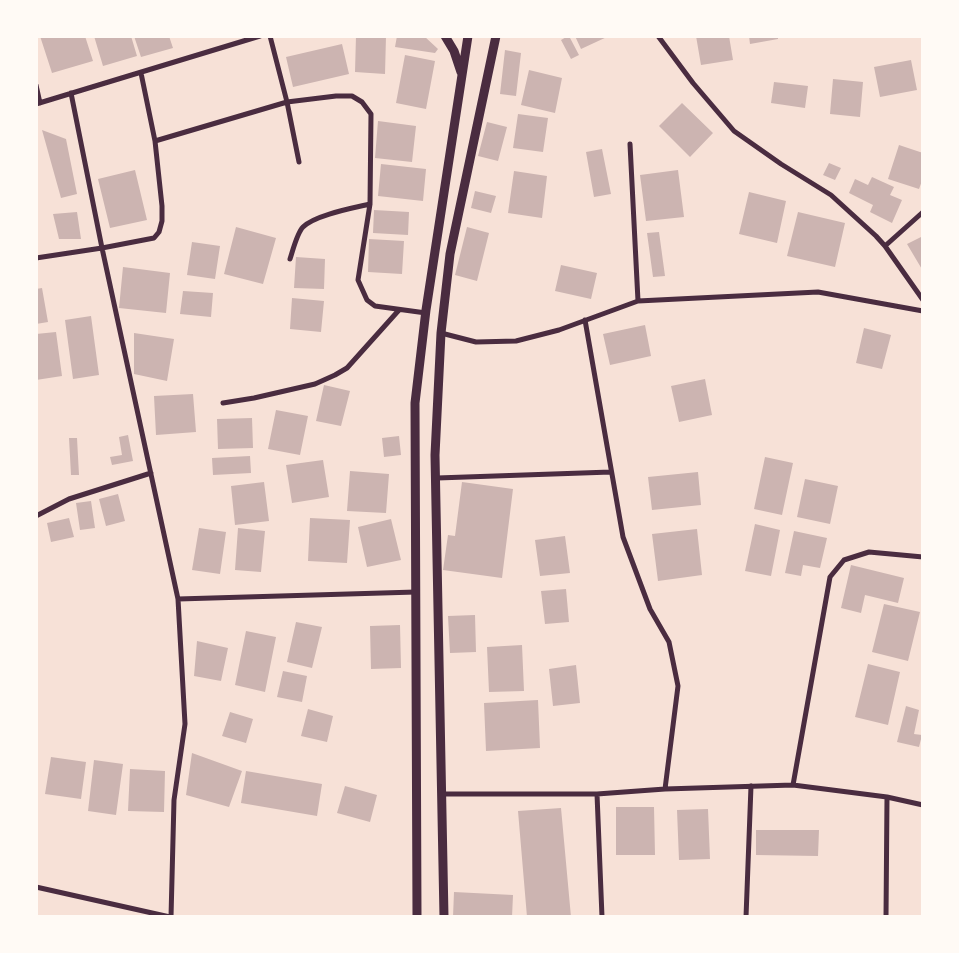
<!DOCTYPE html>
<style>
body{margin:0}
#map{position:relative;width:959px;height:953px;overflow:hidden;background:#f7e1d7;font-family:"Sofia Sans Condensed",sans-serif}
canvas{display:block}
.frame{position:absolute;inset:0;border:38px solid #fffaf5;pointer-events:none}
</style>
<div id="map">
<canvas width="959" height="953"></canvas>
<div class="frame"></div>
</div>
<script>
const context = document.querySelector('canvas').getContext('2d');
context.lineJoin = 'round';
function fill(path, color) { context.fillStyle = color; context.fill(path, 'evenodd'); }
function trace(path, color, width, dash) { context.strokeStyle = color; context.lineWidth = width; context.lineCap = dash ? 'butt' : 'round'; context.setLineDash(dash || []); context.stroke(path); }
fill(new Path2D(`
 M40 36H85L93 61 52 73Z
 M94 36H131L137 56 103 66Z
 M134 36H169L173 48 141 57Z
 M356 36H386L385 74 355 72Z
 M397 36H424L438 49 435 53 395 47Z
 M568 36H569L579 55 571 59 561 40Z
 M575 36H609L581 49Z
 M696 36H729L733 60 701 65Z
 M749 36H778V39L750 44Z
 M342 44 349 74 293 87 286 57Z
 M505 50 521 53 516 96 500 94Z
 M405 55 435 61 426 109 396 103Z
 M911 60 917 90 880 97 874 67Z
 M529 70 562 78 555 113 521 105Z
 M833 79 863 82 860 117 830 114Z
 M774 82 808 86 805 108 771 103Z
 M682 103 713 133 690 157 659 126Z
 M518 114 548 118 543 152 513 148Z
 M378 121 416 126 412 162 375 158Z
 M487 122 507 127 498 161 478 156Z
 M42 130 66 139 77 194 61 198Z
 M899 145 923 153V178L919 189 888 179Z
 M602 149 611 194 594 197 586 152Z
 M829 163 841 168 835 180 823 175Z
 M381 164 426 169 423 201 378 196Z
 M135 170 147 220 110 228 98 179Z
 M678 170 684 217 646 221 640 175Z
 M514 171 547 176 542 218 508 213Z
 M872 177 894 187 890 195 902 200 892 223 870 212 873 205 849 193 855 179 868 185Z
 M475 191 496 196 491 213 471 208Z
 M749 192 786 201 777 243 739 234Z
 M374 210 409 212 408 235 373 233Z
 M77 212 81 239H59L53 214Z
 M798 212 845 223 835 267 787 256Z
 M236 227 276 238 263 284 224 274Z
 M467 227 489 233 477 281 455 275Z
 M659 232 665 276 653 277 647 233Z
 M923 236V271L907 244Z
 M369 239 404 241 402 274 368 272Z
 M192 242 220 246 215 279 187 275Z
 M296 257 325 259 324 289 294 288Z
 M561 265 597 273 591 299 555 291Z
 M123 267 170 273 166 313 119 308Z
 M42 288 48 322 36 324V289Z
 M183 291 213 293 211 317 180 314Z
 M292 298 324 301 321 332 290 329Z
 M91 316 99 375 73 379 65 320Z
 M645 325 651 356 610 365 603 334Z
 M864 328 891 335 882 369 856 363Z
 M56 332 62 376 36 380V334Z
 M134 333 174 339 167 381 134 374Z
 M705 379 712 415 679 422 671 386Z
 M324 385 350 391 341 426 316 421Z
 M193 394 196 432 156 435 154 396Z
 M276 410 308 416 300 455 268 449Z
 M252 418 253 448 218 449 217 419Z
 M128 435 133 461 112 465 110 457 122 455 119 437Z
 M399 436 401 455 384 457 382 438Z
 M69 438H77L79 475H71Z
 M250 456 251 473 213 475 212 458Z
 M765 457 793 463 782 515 754 509Z
 M323 460 329 497 292 503 286 465Z
 M350 471 389 474 386 513 347 511Z
 M698 472 701 505 652 510 648 477Z
 M805 479 838 486 830 524 797 517Z
 M264 482 269 521 235 525 231 486Z
 M462 482 513 489 502 578 443 570 448 535 455 536Z
 M118 494 125 521 106 526 99 499Z
 M91 501 95 528 80 530 76 503Z
 M69 518 74 537 51 542 47 523Z
 M310 518 350 520 347 563 308 561Z
 M391 519 401 560 367 567 358 527Z
 M755 524 780 530 771 576 745 571Z
 M199 528 226 532 220 574 192 570Z
 M238 528 265 531 261 572 235 570Z
 M697 529 702 575 658 581 652 534Z
 M794 531 827 538 820 568 803 565 801 576 785 573Z
 M565 536 570 573 540 576 535 540Z
 M851 565 904 578 898 603 865 595 861 613 841 608Z
 M566 589 569 622 545 624 541 591Z
 M884 604 920 612 908 661 872 652Z
 M475 615 476 652 450 653 448 616Z
 M296 622 322 627 312 668 287 662Z
 M400 625 401 668 371 669 370 626Z
 M246 631 276 637 265 692 235 685Z
 M197 641 228 648 221 681 194 676Z
 M522 645 524 691 489 692 487 647Z
 M868 664 900 672 888 725 855 717Z
 M576 665 580 703 553 706 549 669Z
 M283 671 307 676 302 702 277 697Z
 M538 700 540 748 486 751 484 703Z
 M906 706 919 710 914 734 922 735 919 747 897 742Z
 M308 709 333 716 327 742 301 736Z
 M230 712 253 719 246 743 222 736Z
 M192 753 242 771 229 807 186 795Z
 M51 757 86 762 81 799 45 794Z
 M94 760 123 764 116 815 88 811Z
 M130 769 165 771 164 812 128 811Z
 M246 771 322 784 317 816 241 803Z
 M345 786 377 795 370 822 337 813Z
 M616 807H654L655 855H616Z
 M561 808 571 917H527L518 811Z
 M708 809 710 859 679 860 677 810Z
 M756 830H819L818 856 756 855Z
 M454 892 513 895 512 917H453Z`), '#ccb4b1');
trace(new Path2D(`
 M270 36 287 102 299 162
 M658 36 693 83 734 131 781 164 831 195 876 236 885 246 923 300
 M36 85 40 103
 M71 93 102 248 178 599 185 724 174 800 171 917
 M36 104 260 36
 M155 141 287 102 336 96H352L362 102 371 114 370 204 358 280 367 300 375 306 426 313
 M630 144 638 301
 M885 246 923 212
 M36 258 102 248 154 238 159 232 162 221V206L155 141 141 73
 M290 259C293 250 297 233 303 227 315 215 353 208 370 204
 M585 320 623 537 650 609 669 642 678 686 665 789
 M441 333 476 342 516 341 559 330 638 301 818 292 923 311
 M223 403 254 398 315 384 335 375 347 368 399 310
 M437 478 611 472
 M36 516 69 499 151 473
 M178 599 416 592
 M793 785 830 577 844 560 869 552 923 557
 M442 794H597L665 789 793 785 887 797 923 805
 M597 794 602 917
 M36 887 170 917
 M746 917 751 786
 M886 917 887 797`), '#4a2c40', 5);
trace(new Path2D(`
 M445 36 454 51 461 72
 M417 917 415 403 426 310 468 36
 M444 917 435 455 441 333 450 254 496 36`), '#4a2c40', 9);
</script>
